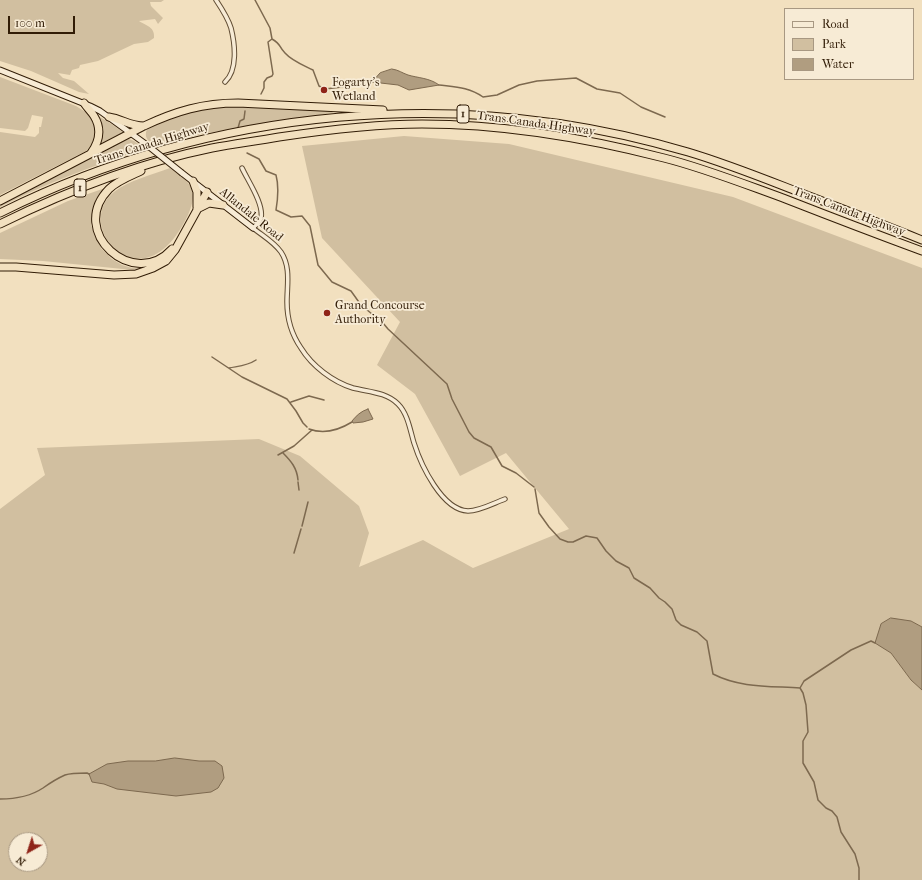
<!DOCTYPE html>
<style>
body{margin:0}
#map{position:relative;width:922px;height:880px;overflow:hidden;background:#f2e0bf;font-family:"IM FELL French Canon",serif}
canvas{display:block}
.legend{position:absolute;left:784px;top:8px;width:130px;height:72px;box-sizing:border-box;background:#f7ebd5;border:1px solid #a89882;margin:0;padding:5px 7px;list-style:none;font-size:12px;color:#311c06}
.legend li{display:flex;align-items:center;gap:8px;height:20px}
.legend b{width:20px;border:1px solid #a89882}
.north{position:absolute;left:8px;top:832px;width:40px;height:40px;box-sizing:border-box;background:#f7ebd5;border:1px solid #a89882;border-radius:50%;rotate:219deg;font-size:11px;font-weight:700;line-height:16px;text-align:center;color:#311c06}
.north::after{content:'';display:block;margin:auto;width:14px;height:18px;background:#8f2418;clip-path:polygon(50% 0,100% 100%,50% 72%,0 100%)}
.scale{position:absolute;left:8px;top:16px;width:67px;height:18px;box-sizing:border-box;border:2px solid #311c06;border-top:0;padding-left:5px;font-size:12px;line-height:14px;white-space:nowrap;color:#311c06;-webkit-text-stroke:3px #f7ebd5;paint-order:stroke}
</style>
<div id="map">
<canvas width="922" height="880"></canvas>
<ul class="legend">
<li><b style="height:5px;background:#f7ebd5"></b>Road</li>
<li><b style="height:11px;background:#d1bfa0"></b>Park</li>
<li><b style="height:11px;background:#b09d80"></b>Water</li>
</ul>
<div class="north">N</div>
<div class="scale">100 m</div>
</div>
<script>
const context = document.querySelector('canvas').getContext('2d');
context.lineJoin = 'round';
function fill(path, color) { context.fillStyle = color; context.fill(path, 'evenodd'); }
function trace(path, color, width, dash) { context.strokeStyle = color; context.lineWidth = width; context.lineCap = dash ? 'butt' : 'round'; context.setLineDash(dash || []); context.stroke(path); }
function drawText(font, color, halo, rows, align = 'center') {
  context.font = font + ' "IM FELL French Canon",serif'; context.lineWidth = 3.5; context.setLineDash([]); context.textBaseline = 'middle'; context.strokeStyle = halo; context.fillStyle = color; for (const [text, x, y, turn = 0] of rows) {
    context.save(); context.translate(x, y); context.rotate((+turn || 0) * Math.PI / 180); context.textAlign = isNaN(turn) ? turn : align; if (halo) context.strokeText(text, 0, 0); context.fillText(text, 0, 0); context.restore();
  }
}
fill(new Path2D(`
 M0 0H164L161 2H150L151 6 163 18 158 24 155 19 139 21C147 26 155 27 154 38L148 42 134 44 98 61 80 65 79 68 72 70 70 75 58 73 63 78 74 81 89 94 79 92 31 71 0 61Z
 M0 77 76 106 92 116 96 132 93 143 86 151 0 195V132L35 137 39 133V127H41L43 117 32 115 28 128 25 131 0 128Z
 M224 106 334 111 332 113 201 134 158 148C150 142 143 139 147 129L182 113Z
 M95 114 110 123 124 133 99 146Z
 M404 136 509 144 733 197 922 268V627L911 621 891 653 911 680 922 690V880H0V509L45 475 37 448 259 439 300 456 359 506 369 533 359 567 423 540 473 568 569 529 506 453 460 476 415 394 377 365 400 322 322 238 302 146ZM16 840H40V864H16Z
 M129 139 134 141 145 149C95 165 47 183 0 207V203L120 142Z
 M170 168C190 183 200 188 188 215 143 310 71 226 114 192 129 180 152 175 170 168Z
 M108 187 95 203 91 225 101 248 112 259 122 265 132 268H144L133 270 43 261 0 259V233L68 201Z`), '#d1bfa0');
const water = new Path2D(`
 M392 69C399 70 402 73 408 75 418 78 430 78 439 85L409 90 398 85 372 82 380 73Z
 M368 409 373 419 363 422 353 423 352 421C356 416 361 411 368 409Z
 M891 618 911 621 922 627V690L911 680 891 653 875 643 881 624Z
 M175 758 199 761H215L222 766 224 778 218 788 211 792 176 796 117 789 104 784 92 782 89 774 107 764 128 761H155Z`);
fill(water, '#b09d80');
trace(water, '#7d694f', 1);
trace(new Path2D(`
 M255 0 270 28 272 39 268 42 273 74 272 76 267 78 264 82V88L261 94
 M272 39C282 45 278 46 285 53 292 61 303 65 313 70L319 86 325 89 367 84 372 82
 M439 85C455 87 469 87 483 97L497 95 519 85 537 81 576 78 597 89 620 93 641 107 665 117
 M238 128 240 121 244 119 245 111
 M247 153 259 159 266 171 276 175C279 186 278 198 276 210L291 217 302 216 310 226 318 265 332 282 351 291 361 305 383 323 388 329 447 384 452 399 469 432 474 438 491 447 502 466 516 473 534 487
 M212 357 242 377 287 399 296 411 303 423 307 427
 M229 368C239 366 247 366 256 360
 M291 402 309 396 324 400
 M309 429C325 435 339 430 352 422
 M283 453C291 461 297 468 298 480
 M278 455 294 446 312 430
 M298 482 299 490
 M535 489 539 513 549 527 560 539 568 542H573L586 536 597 538 606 551 616 561 629 568 634 578 650 588 659 598 665 602 672 609 676 620 681 625 697 632 707 641 713 674C740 688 770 686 800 688
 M302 526 308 502
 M294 553 301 529
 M800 688 803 693 806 705 808 732 803 741V763L814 782 818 800 826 808 832 811 837 817 841 832 855 854 859 868V880
 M800 688 804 681 851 650 871 641 875 643
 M0 799C14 799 31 796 43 788 50 783 56 779 65 775 71 773 80 773 87 773L89 774`), '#7d694f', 1.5);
const street = new Path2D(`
 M216 0C222 9 228 18 231 28 235 44 238 70 225 82
 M242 168C248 181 264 204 261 218 260 222 256 225 253 228 263 236 274 242 281 252 291 267 287 285 287 302 287 318 292 335 301 348 312 366 333 382 353 388 369 392 386 392 398 404 408 414 410 430 414 443 421 465 442 510 468 511 480 511 494 503 505 499`);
const secondary = new Path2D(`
 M0 70 90 106 100 111 147 145
 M182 173 253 228`);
const highway = new Path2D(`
 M84 103C87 108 91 111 94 116 102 129 99 142 91 153
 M109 117C122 119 130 126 144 126
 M141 171C130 176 117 181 109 189 67 232 134 291 172 249
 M193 181 197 192V207
 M0 201 144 126C176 111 203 103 238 103L383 110
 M197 209 209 203 223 205
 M0 213C213 107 459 84 688 152 725 163 760 177 796 191 838 207 880 223 922 240
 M0 224C67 191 138 163 212 148 234 144 256 141 279 137 326 130 374 124 422 124 504 124 586 138 664 158 704 168 744 184 783 198 829 216 876 234 922 251
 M0 267H16L114 275 136 274 153 268 166 261 175 250 207 192`);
trace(street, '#614d34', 5.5);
trace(secondary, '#311c06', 7);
trace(highway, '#311c06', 9);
trace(street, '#f7ebd5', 3.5);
trace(secondary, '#f7ebd5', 5);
trace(highway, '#f2e0bf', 7);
const secondaryBridge = new Path2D(`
 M147 145 182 173`);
trace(secondaryBridge, '#311c06', 7, []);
trace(secondaryBridge, '#f7ebd5', 5);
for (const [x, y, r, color] of [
 [324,90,4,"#8f2418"],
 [327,313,4,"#8f2418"]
]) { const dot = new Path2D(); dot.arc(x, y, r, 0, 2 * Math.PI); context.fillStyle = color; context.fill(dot); trace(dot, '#f7ebd5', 1.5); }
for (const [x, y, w] of [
 [463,114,12],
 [80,188,12]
]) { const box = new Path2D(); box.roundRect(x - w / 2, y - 9, w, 18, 3); context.fillStyle = '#f7ebd5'; context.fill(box); trace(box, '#311c06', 1); }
drawText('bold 11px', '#311c06', null, [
 ["1",463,114],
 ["1",80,188]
]);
drawText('12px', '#311c06', '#f7ebd5', [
 ["Fogarty's",332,83],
 ["Wetland",332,97],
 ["Grand Concourse",335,306],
 ["Authority",335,320]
], 'left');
drawText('12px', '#311c06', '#f7ebd5', [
 ["Trans Canada Highway",536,124,8],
 ["Trans Canada Highway",152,144,-17],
 ["Trans Canada Highway",849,212,21],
 ["Allandale Road",251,215,39]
]);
</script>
